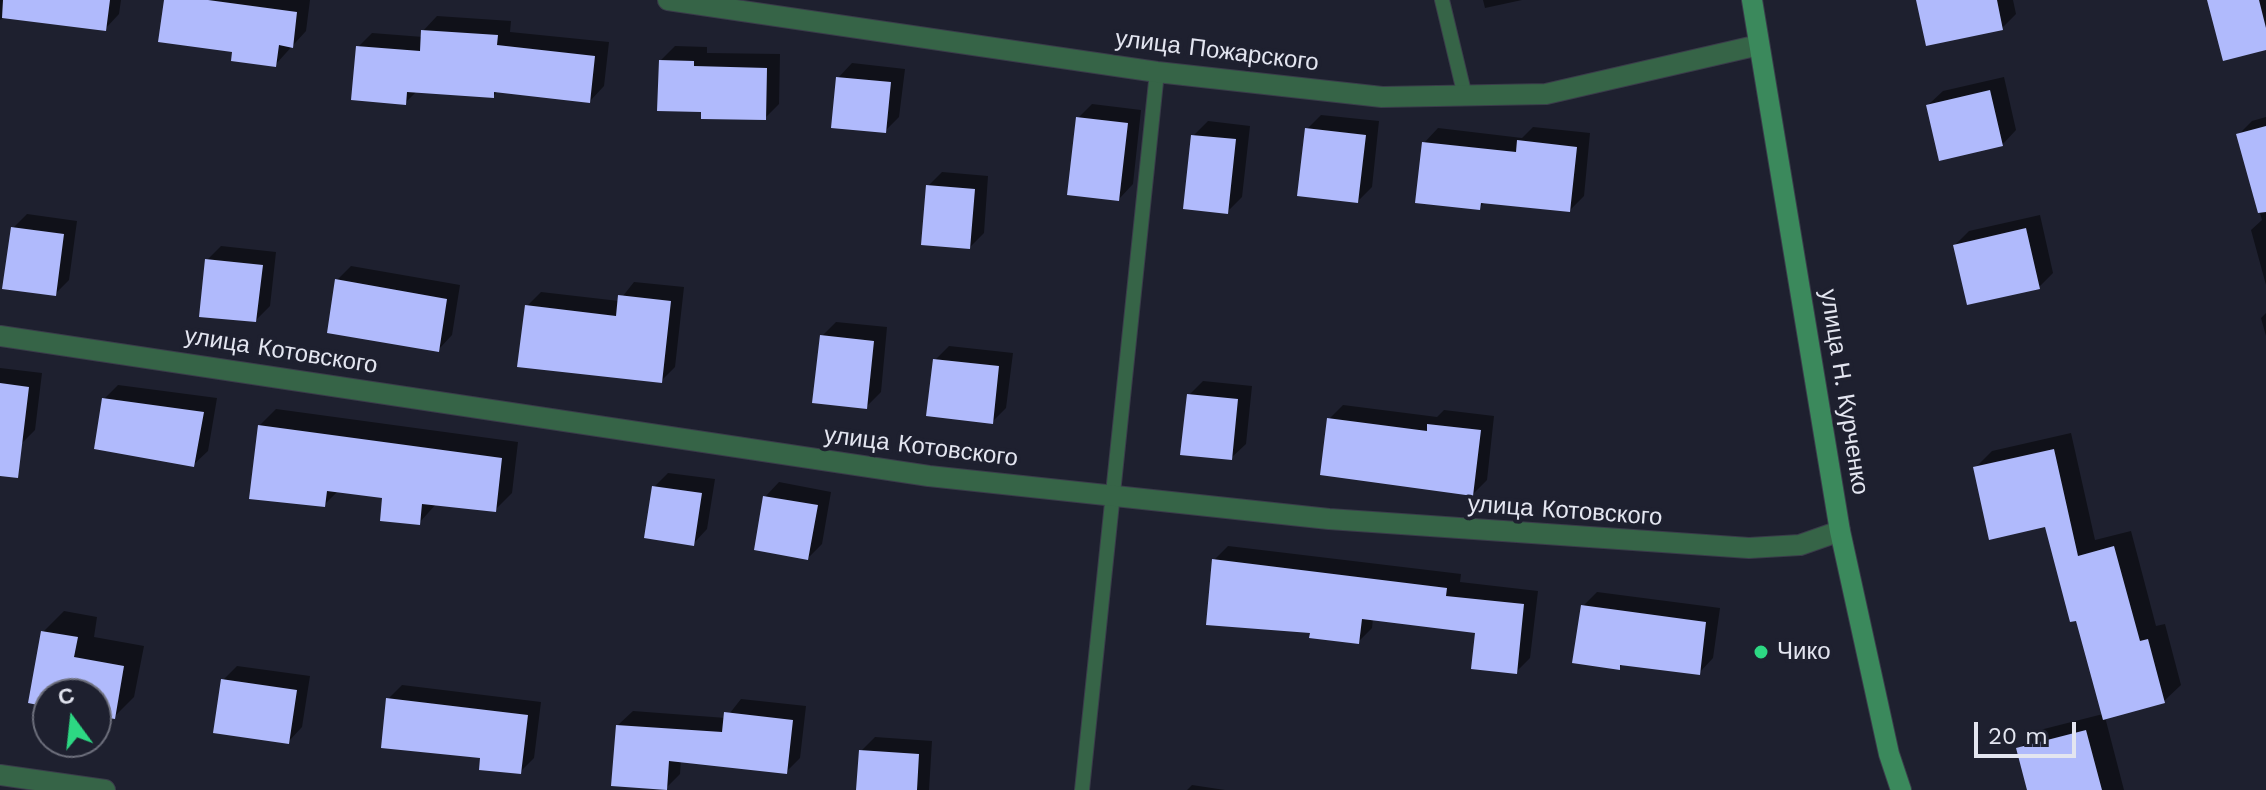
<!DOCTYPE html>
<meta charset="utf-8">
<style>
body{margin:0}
#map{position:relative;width:2266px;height:790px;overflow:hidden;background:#1e202f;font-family:"Work Sans",sans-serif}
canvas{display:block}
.north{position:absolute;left:32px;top:678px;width:80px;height:80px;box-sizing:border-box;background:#1e202f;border:2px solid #6d6f7c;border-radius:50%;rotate:345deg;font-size:22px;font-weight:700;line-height:32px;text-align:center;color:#e3e5f0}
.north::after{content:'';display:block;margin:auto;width:28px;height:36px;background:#2dd883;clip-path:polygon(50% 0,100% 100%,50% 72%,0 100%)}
.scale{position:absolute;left:1974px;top:722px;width:102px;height:36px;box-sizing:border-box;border:4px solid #e3e5f0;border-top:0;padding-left:10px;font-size:24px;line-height:28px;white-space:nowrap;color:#e3e5f0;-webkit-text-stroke:6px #1e202f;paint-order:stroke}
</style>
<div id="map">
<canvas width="2266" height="790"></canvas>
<div class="north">С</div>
<div class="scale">20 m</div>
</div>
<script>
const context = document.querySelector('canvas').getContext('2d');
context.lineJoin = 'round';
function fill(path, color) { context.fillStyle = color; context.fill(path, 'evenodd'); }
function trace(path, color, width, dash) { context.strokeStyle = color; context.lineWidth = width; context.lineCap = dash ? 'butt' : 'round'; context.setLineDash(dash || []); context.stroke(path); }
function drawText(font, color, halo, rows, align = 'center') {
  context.font = font + ' "Work Sans",sans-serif'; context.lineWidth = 8; context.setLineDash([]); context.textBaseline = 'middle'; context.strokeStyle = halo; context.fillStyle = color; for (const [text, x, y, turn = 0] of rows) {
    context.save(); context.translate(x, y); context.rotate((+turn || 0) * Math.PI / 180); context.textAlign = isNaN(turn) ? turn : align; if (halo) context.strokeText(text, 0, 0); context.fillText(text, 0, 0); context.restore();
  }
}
fill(new Path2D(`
 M0 0H121L119 14 105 29 7 16 0 20Z
 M166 0H310L306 31 275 65 235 50Z
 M1483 0H1522L1485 8Z
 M1918 0H2013L2016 14 2002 28Z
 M2212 0H2266V48Z
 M437 16 511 21 510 32 609 42 604 86 590 101 498 91 493 96 417 91 405 103 358 47 372 33 423 37V31Z
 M675 46 707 47V53L780 54 779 104 765 118 703 110 661 60Z
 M852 63 905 69 899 117 885 131 838 78Z
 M2004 77 2016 130 2002 145 1928 105 1943 91Z
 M1092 104 1141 110 1133 184 1119 199 1078 118Z
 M1321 115 1379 121 1372 187 1358 201 1307 129Z
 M2266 117V285L2251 230 2262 220 2238 135 2252 121Z
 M1208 121 1250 126 1242 197 1227 212 1193 136Z
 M1533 127 1590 133 1584 196 1570 210 1486 201 1479 208 1424 143 1438 128 1522 138Z
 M942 172 988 176 984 233 970 247 928 186Z
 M27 214 77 221 69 280 55 294 13 228Z
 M2040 215 2053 273 2039 287 1955 245 1969 231Z
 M221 246 276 252 270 306 256 320 207 260Z
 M351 266 460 285 452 335 438 350 337 280Z
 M634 282 684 287 675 367 661 381 527 306 541 292 619 301Z
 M2266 313V336L2261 318Z
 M836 322 887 327 881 392 866 407 822 336Z
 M949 346 1013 353 1006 408 992 422 935 360Z
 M0 368 42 373 35 430 21 444 0 441Z
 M1203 381 1252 386 1246 444 1231 458 1189 395Z
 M118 385 217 398 208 451 193 465 104 399Z
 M1343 405 1437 417 1444 410 1494 416 1487 480 1473 494 1329 419Z
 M276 409 518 442 512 493 495 510 437 503 419 523 385 496 339 490 324 505 259 426Z
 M2071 433 2095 540 2131 531 2156 626 2165 624 2181 685 2164 701 2105 717 2124 790H2030L2019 749 2036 731 2103 714 2077 618 2046 525 1975 468 1992 451Z
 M668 473 715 479 707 529 693 544 654 487Z
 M779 482 831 492 822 544 808 558 765 497Z
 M1228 546 1461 574 1460 582 1538 591 1530 658 1516 672 1477 631 1373 618 1372 628 1358 642 1312 631 1214 560Z
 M1597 592 1720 608 1713 658 1699 673 1624 663 1619 668 1583 606Z
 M64 611 97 617 94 637 144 646 134 697 114 717 96 714V694H48V705L43 632Z
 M237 666 310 676 302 727 288 742 223 680Z
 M402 685 541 702 534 758 520 772 482 756 388 699Z
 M741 699 806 706 800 758 786 772 681 760 680 774 666 788 618 725 633 711 726 718Z
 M875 737 932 741 929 790H858L861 751Z
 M1192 785 1225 790H1187Z`), '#0007');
fill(new Path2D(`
 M3 0H110L106 31 2 18Z
 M164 0H208L297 12 293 48 279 45 276 67 231 61 232 52 158 42Z
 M1916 0H1997L2003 30 1926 46Z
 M2207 0H2259L2266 28V50L2223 61Z
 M421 30 498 35 497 45 595 56 590 103 494 92V98L407 92 406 105 351 100 356 46 420 51Z
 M659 60 694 61V66L767 68 766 120 701 119V112L657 111Z
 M836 77 891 82 886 133 831 128Z
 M1990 90 2003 146 1939 161 1926 105Z
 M1076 117 1128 123 1119 201 1067 195Z
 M2266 126V212L2258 213 2236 134Z
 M1305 128 1366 135 1358 203 1297 196Z
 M1191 135 1236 139 1228 214 1183 209Z
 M1517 140 1577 147 1570 212 1481 203 1480 210 1415 203 1422 142 1516 152Z
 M926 185 975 189 970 249 921 245Z
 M11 227 64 234 56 296 2 289Z
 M2026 228 2040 289 1967 305 1953 245Z
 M205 259 263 265 256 322 199 317Z
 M335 279 447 299 439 352 327 333Z
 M618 295 671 301 662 383 517 367 525 305 616 316Z
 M820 335 874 341 867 409 812 403Z
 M933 359 999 366 993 424 926 416Z
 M0 383 29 387 18 478 0 476Z
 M1187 394 1238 399 1232 460 1180 455Z
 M102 398 204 412 194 467 94 449Z
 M1327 418 1427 431V424L1481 430 1473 496 1320 475Z
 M258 425 502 458 496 512 422 504 420 525 380 521 382 498 327 491 325 507 249 499Z
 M2054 449 2078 556 2114 546 2140 641 2148 639 2165 703 2103 720 2076 621 2070 622 2045 527 1989 540 1973 467Z
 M652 486 702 493 694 546 644 538Z
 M763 496 818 505 808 560 754 550Z
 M1212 559 1447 588 1446 596 1524 604 1517 674 1471 669 1475 633 1362 619 1359 644 1309 638 1310 633 1206 625Z
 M1581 605 1706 622 1700 675 1620 665V670L1572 663Z
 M41 631 78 637 74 657 124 666 115 719 96 716V694H48V707L28 703Z
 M221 679 297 690 289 744 213 733Z
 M386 698 528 715 521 774 479 770 480 758 381 748Z
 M724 712 793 720 787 774 669 761 667 790 611 786 616 725 722 732Z
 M2086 730 2102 790H2027L2016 748Z
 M859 750 919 754 917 790H856Z`), '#b0bafc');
const service = new Path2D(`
 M1442 0 1465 96
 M1082 790 1157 72`);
const minor = new Path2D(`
 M668 0 1157 72 1382 97 1546 94 1759 45
 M0 336 929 476 1329 519 1749 548 1800 545 1840 531
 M0 775 105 790`);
const secondary = new Path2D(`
 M1752 0 1840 531 1889 754 1901 790`);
trace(service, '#3a3c4a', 16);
trace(minor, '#3a3c4a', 22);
trace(secondary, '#3a3c4a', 22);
trace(service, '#366447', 14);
trace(minor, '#366447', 20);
trace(secondary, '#3b895c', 20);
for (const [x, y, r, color] of [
 [1761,652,8,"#2dd883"]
]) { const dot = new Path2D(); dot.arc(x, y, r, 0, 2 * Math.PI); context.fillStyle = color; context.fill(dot); trace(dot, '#1e202f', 3); }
drawText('24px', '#e3e5f0', '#1e202f', [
 ["улица Пожарского",1217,51,7],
 ["улица Котовского",281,351,9],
 ["улица Н. Курченко",1844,392,81],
 ["улица Котовского",921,447,7],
 ["улица Котовского",1565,511,4]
]);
drawText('24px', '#e3e5f0', '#1e202f', [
 ["Чико",1777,652]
], 'left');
</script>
